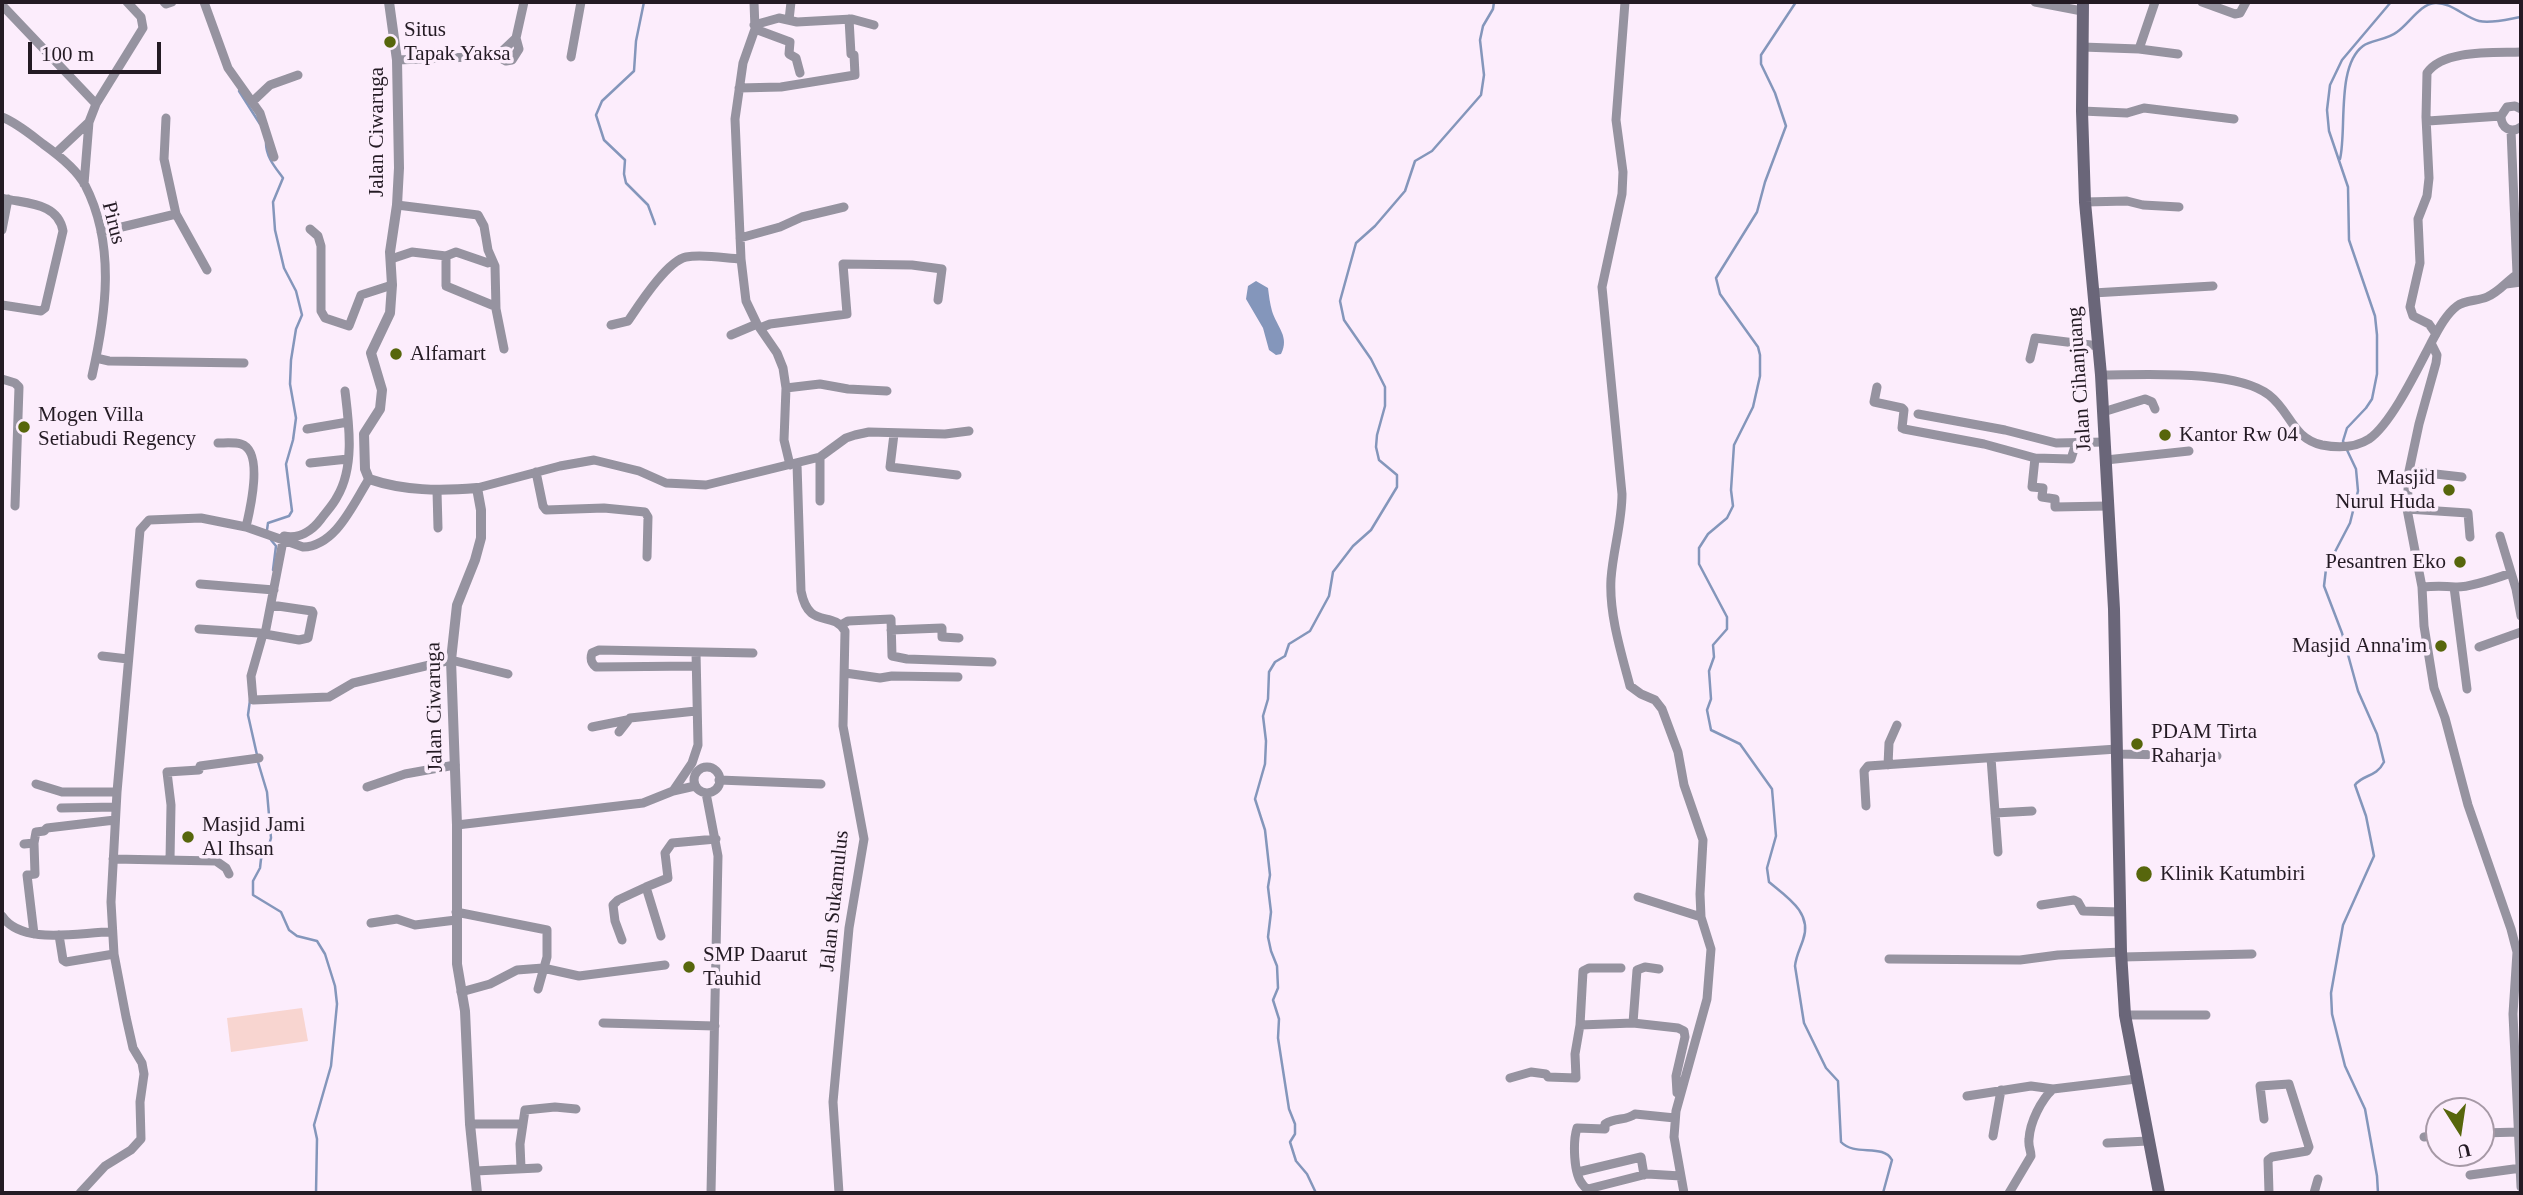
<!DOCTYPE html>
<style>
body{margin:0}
#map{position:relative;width:2523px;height:1195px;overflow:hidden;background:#fcedfc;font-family:Georgia,serif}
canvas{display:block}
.frame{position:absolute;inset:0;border:4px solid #241b24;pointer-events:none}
.north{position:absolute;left:2425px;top:1097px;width:70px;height:70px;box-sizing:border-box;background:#fcedfc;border:2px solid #a699a6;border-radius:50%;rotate:168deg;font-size:19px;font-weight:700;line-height:28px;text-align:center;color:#241b24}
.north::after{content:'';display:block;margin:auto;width:24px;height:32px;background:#57660c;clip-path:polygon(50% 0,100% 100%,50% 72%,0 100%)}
.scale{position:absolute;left:28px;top:42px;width:133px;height:32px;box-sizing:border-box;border:4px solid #241b24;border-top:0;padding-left:9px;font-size:21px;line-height:24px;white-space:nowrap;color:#241b24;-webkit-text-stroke:5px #fcedfc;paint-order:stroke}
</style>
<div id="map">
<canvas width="2523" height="1195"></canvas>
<div class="frame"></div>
<div class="north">U</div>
<div class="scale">100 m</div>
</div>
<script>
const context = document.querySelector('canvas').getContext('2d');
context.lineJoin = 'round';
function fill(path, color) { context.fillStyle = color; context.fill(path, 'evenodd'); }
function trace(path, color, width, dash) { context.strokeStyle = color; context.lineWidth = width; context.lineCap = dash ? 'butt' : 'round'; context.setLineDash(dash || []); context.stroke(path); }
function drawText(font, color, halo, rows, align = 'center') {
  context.font = font + ' Georgia,serif'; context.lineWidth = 7; context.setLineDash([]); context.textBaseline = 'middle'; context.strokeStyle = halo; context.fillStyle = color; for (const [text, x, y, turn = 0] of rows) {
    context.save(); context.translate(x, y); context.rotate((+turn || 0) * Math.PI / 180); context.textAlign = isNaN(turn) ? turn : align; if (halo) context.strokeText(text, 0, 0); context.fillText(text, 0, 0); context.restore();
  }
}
fill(new Path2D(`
 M302 1008 308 1041 231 1052 227 1018Z`), '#f8d5d0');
fill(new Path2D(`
 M1256 281 1268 288C1269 296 1270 304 1272 311 1277 327 1290 337 1281 354L1276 355 1269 350 1263 328 1246 299 1248 286Z`), '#8496bb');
trace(new Path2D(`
 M644 2 636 41 634 71 602 101 596 115 604 140 625 160 624 174 626 183 648 205 655 224
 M1796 2 1761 55V64L1775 93 1786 126 1765 182 1757 212 1716 278 1720 294 1758 347 1760 355V376L1753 407 1734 445 1731 490 1733 506 1727 518 1708 534 1699 548V564L1727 617V629L1713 645 1714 657 1709 671 1711 699 1707 710 1711 730 1740 744 1772 789 1776 836 1767 868 1769 882C1787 897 1813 913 1803 940 1800 949 1796 956 1795 966L1804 1023 1826 1068 1838 1081 1841 1142C1855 1157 1883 1143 1892 1160L1883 1193
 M239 91 260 124
 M266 143C266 157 275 167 283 178L273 202 275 230 284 268 296 291 302 315 296 329 291 360 290 384 296 418 293 440 286 464 292 511 289 516 268 523 267 530
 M2340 159C2347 130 2336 66 2363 46 2371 40 2387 40 2397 32 2409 24 2420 4 2435 3 2451 2 2464 17 2479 21 2491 24 2509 19 2521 17
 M2344 444 2343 441 2347 428 2366 408 2372 399 2377 374V335L2375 316 2349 240 2348 187 2329 131 2327 110 2330 85 2342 60 2391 2
 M2347 450 2356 469 2358 491 2350 523 2326 569 2324 586 2342 633 2358 691 2377 734 2384 762C2376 778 2363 774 2355 785L2366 816 2374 856 2343 925 2331 993 2332 1014 2345 1066 2365 1109 2377 1176 2378 1193
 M271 540 276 546 273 570
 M250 700 248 715 257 755
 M258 762 267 792 271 838 267 852 261 859 260 868 253 881V895L281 912 289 930 297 936 317 941 325 954 335 986 337 1004 331 1066 314 1125 317 1139 316 1193
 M1316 1193 1307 1174 1296 1161 1290 1142 1295 1134V1124L1289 1109 1278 1038 1279 1019 1273 1000 1278 988 1277 966 1271 951 1268 937 1271 912 1268 887 1270 875 1265 830 1255 799 1265 764 1266 741 1263 716 1268 699 1269 672 1275 662 1285 656 1289 644 1310 631 1329 596 1333 572 1353 546 1371 530 1397 487V475L1379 460 1376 447 1377 435 1385 406V387L1371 359 1344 320 1340 301 1356 243 1375 226 1405 191 1415 161 1432 151 1481 95 1484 75 1480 40 1483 26 1493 9 1494 2`), '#8496bb', 2.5);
trace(new Path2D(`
 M164 2 166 4 172 2
 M204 2 228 68 260 113 274 157
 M754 2 755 29 743 63 735 119 741 259 746 301 757 324 777 353 783 368 786 388 784 440 790 465
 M1625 2 1616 120 1623 172 1622 194 1602 287 1622 494C1622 523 1613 550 1611 579 1609 614 1621 652 1630 686L1641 694 1655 700 1662 709 1678 752 1684 785 1703 840 1700 894 1701 917 1711 949 1707 999 1676 1111 1674 1137 1684 1193
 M2035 2 2082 11
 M2202 2 2235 14 2240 13 2246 2
 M2 5 96 104 89 122 56 153
 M789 20 791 2
 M754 25 779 18 797 22 852 19 874 25
 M755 29 790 42 789 54 796 58 800 73
 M2082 47 2139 49 2178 54
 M2139 49 2155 2
 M497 56 516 38 524 2
 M571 57 581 2
 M397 60 497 56 506 61 512 60 519 49 516 38
 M739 88 781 87 855 75 854 55 851 54 849 19
 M252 102 270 85 298 75
 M96 104 143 28 141 17 127 2
 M2082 111 2127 113 2144 108 2234 119
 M2501 116C2501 128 2511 134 2521 127
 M2501 116 2507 107 2515 106 2521 109
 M2 117C17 123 30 134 43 144 57 154 77 170 85 185 116 245 106 314 92 376
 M166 118 164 159 176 214 207 270
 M2428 121 2501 116
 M2511 130 2517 274
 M84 184 89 122
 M2 198C26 204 58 202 63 231L45 308 41 311 2 305
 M2085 202 2127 201 2143 205 2179 207
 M397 205 478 215 484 226 488 250 495 266 496 309 504 349
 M310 229 318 236 321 246V311L325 318 349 326 361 295 392 285
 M2 230 8 199
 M101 232 176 214
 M740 238 780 227 802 217 844 207
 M446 256 456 252 488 263
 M391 259 412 252 446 256V286L492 305
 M2506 284 2521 282
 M2093 293 2213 286
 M611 325 628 321C639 305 667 261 686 257 703 254 724 258 741 259
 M760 328 770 324 847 314 843 264 912 265 942 269 938 300
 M2436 334 2429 324 2413 316 2410 307 2420 263 2418 219 2427 196 2429 178 2426 117 2427 73C2443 49 2495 53 2521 52
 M731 335 757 324
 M2431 343 2437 355 2436 363 2419 424 2409 471 2407 509 2422 587 2424 626 2434 688 2445 718 2468 805 2511 929 2517 952 2513 1014 2521 1187
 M96 358 109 361 244 363
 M2030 359 2035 338 2099 346
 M2101 375C2143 375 2236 369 2269 395 2291 412 2292 438 2322 445 2338 448 2355 448 2369 439 2391 424 2417 370 2430 345 2437 332 2445 315 2457 306 2465 300 2478 301 2487 297 2501 291 2509 278 2521 272
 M2 379 15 383 19 387 15 506
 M1877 387 1874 402 1902 408 1904 410 1902 428 1904 429 1984 444 2035 458 2071 459 2076 443
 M786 388 820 384 848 389 887 391
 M2103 412 2145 399 2152 402 2155 409
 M1918 414 2005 430 2056 443 2105 442
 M307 429 348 422
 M894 434 890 467 957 475
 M218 443C225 443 234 442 241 444 264 451 250 510 246 527
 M2035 458 2032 487 2043 488 2042 497 2055 499V507L2108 506
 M2106 460 2189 451
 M310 463 348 459
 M797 464 801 591C809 631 832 609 845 631L843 726 864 839 849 928 833 1102 839 1193
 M2409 471 2462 477
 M536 472 543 506 546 510 604 508 645 512 648 517 647 557
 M477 488 560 466 594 460 639 471 666 483 706 485 820 457 846 438 855 435 869 432 945 434 969 431
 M437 491 438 528
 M820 501V457
 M2407 509 2468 513 2470 537
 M284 536C299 539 312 531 321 519 326 512 333 505 337 497 355 467 349 424 345 391
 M2500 536 2516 589 2521 616
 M200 584 274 590
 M2422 587C2434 586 2444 586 2455 587 2469 588 2497 578 2511 573
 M2454 587 2467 689
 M841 625 848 621 891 619 892 656 907 659 992 662
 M199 629 259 633 299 640 308 638 313 613 312 611 271 605
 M891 630 942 628V637L959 638
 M263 634 251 676 253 700 329 697 353 683 451 660 508 674
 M265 634 283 541
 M2479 647 2521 632
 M102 656 128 659
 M696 666 596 667C591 663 590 659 592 653L599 650 753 653
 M845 673 880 678 892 676 958 677
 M592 727 627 720
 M619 732 630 718 696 711
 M2117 754 2217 756
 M1991 758 1998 852
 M1888 765 1889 743 1897 725
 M694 780a13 13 0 1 1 26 0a13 13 0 1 1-26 0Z
 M719 780 821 784
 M36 784 62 792H117
 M367 787 405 774 455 765
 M673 791 692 763 698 745 696 652
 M706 793 718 856 711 1193
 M1866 806 1864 771 1868 766 2117 749
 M61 808 116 807
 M1995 813 2032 811
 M457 825 643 803 673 791 695 786
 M34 843 35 874 27 875 34 934
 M24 844 34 843 36 832 44 831 47 828 115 820
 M113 859 216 861 226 868 229 874
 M170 860 171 805 167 772 199 770 200 766 259 758
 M646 887 668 878 665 853 672 843 716 839
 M1638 897 1701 917
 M2041 905 2074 900 2078 902 2083 911 2120 912
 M456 912 547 930V957L538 989
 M2 916C22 946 80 932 111 932
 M371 923 397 919 415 925 456 920
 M59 935 63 960 66 962 114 954
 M622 940 615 921 613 905 618 900 646 887 661 936
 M2122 957 2252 954
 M1889 959 2020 960 2058 955 2121 952
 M461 992 490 984 517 970 543 968 579 976 665 965
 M2125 1015H2206
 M603 1023 715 1026
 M1633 1023 1637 970 1645 967 1659 969
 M1580 1025 1633 1023 1678 1028 1684 1031 1685 1037 1676 1076 1677 1093
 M1510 1078 1531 1072 1546 1074 1548 1077 1576 1078 1575 1054 1580 1025 1583 971 1589 968H1621
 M1967 1096 2031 1086 2053 1089
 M2264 1119 2260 1086 2289 1084 2309 1147 2307 1151 2272 1157 2268 1160 2269 1193
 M470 1124H522
 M2481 1133 2519 1132
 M1993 1136 2001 1090
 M2424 1137 2439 1135
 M2107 1143 2148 1141
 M521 1168 520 1144 525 1110 555 1107 576 1109
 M475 1171 538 1168
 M1578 1172 1641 1157 1644 1175
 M2470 1175 2521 1168
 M1588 1189 1647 1174 1681 1176
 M80 1193 105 1166 131 1150 141 1139 140 1102 144 1074 142 1063 133 1048 126 1017 114 954 111 902 117 792 140 530 149 520 201 518 246 527 303 547C336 546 353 504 369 479
 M1591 1193C1589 1190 1585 1188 1583 1185 1573 1174 1573 1141 1577 1128L1605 1129V1124C1616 1117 1626 1121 1635 1114L1675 1118
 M2009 1193 2031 1156C2031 1150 2028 1146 2029 1139 2030 1122 2041 1100 2053 1089L2136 1079
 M2314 1193 2318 1179`), '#9693a0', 9);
trace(new Path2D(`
 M389 2 397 60 399 168 397 205 390 252 392 285 390 313 371 353 382 390 380 409 364 434 365 469 369 479C404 491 440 491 477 488L481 510V538L475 560 457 605 451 660 457 825V964L465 1011 470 1124 477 1193`), '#9693a0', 10);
trace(new Path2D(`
 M2083 2 2082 111 2085 202 2101 375 2114 609 2121 952 2125 1015 2159 1193`), '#6a6679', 12);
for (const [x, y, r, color] of [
 [390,42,7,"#57660c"],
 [396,354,7,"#57660c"],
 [24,427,7,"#57660c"],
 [2165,435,7,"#57660c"],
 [2449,490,7,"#57660c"],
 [2460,562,7,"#57660c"],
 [2441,646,7,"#57660c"],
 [2137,744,7,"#57660c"],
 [188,837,7,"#57660c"],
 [2144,874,9,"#57660c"],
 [689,967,7,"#57660c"]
]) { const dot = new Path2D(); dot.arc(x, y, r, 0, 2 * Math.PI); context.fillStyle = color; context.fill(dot); trace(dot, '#fcedfc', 2.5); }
drawText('21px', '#241b24', '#fcedfc', [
 ["Situs",404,30],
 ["Tapak Yaksa",404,54],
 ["Alfamart",410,354],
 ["Mogen Villa",38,415],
 ["Setiabudi Regency",38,439],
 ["Kantor Rw 04",2179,435],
 ["Masjid",2435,478,"right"],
 ["Nurul Huda",2435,502,"right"],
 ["Pesantren Eko",2446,562,"right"],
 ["Masjid Anna'im",2427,646,"right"],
 ["PDAM Tirta",2151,732],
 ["Raharja",2151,756],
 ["Masjid Jami",202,825],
 ["Al Ihsan",202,849],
 ["Klinik Katumbiri",2160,874],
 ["SMP Daarut",703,955],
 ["Tauhid",703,979]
], 'left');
drawText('21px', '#241b24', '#fcedfc', [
 ["Jalan Ciwaruga",377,132,-90],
 ["Pirus",113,223,76],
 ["Jalan Cihanjuang",2080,379,-94],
 ["Jalan Ciwaruga",435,707,-91],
 ["Jalan Sukamulus",835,901,-84]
]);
</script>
